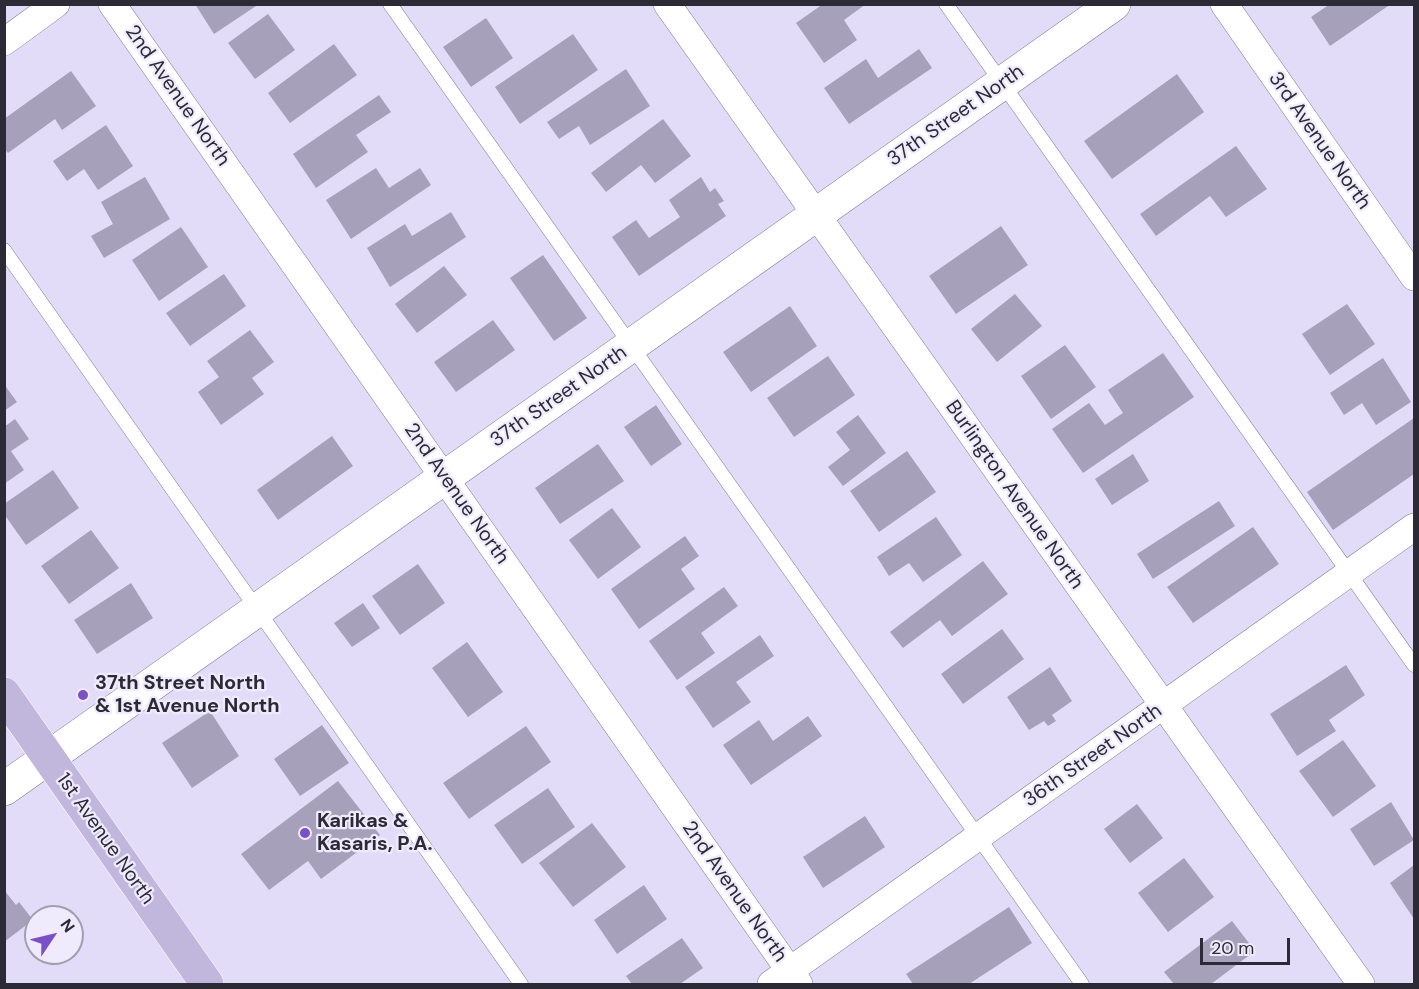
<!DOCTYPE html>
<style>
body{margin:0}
#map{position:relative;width:1419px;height:989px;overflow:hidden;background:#e3dcf9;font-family:"DM Sans",sans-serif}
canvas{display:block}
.frame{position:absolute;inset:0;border:6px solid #2c2a35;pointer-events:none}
.north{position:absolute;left:24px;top:905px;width:60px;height:60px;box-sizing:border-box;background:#efebfd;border:2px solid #a19ead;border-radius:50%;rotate:55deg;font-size:16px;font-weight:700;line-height:24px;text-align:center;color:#2c2a35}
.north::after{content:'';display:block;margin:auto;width:21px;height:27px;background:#7a4fc8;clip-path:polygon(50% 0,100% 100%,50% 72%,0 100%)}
.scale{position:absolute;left:1200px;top:938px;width:90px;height:27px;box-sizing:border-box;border:3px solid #2c2a35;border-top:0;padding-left:8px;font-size:18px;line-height:21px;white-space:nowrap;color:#2c2a35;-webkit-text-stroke:4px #efebfd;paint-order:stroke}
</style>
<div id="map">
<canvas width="1419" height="989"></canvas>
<div class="frame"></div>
<div class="north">N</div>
<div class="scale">20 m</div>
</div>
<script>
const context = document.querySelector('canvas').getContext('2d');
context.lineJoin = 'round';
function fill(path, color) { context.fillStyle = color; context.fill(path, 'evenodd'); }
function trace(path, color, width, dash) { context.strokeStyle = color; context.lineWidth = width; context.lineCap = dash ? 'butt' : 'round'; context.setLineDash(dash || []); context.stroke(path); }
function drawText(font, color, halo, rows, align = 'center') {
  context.font = font + ' "DM Sans",sans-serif'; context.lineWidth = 4.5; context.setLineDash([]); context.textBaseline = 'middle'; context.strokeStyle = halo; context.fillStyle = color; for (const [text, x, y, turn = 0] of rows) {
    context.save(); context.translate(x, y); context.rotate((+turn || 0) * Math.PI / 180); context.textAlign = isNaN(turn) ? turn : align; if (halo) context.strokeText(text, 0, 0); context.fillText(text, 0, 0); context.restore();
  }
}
fill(new Path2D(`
 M195 4H259L214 34Z
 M823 4H866L844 20 857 40 824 63 796 23Z
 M1330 4H1391L1330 46 1311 17Z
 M268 14 295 50 255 79 228 43Z
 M486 18 513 58 471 87 443 47Z
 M573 34 598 70 520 124 495 87Z
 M334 44 357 75 290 123 268 93Z
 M919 49 932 68 849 124 824 88 866 59 878 78Z
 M626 69 650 106 590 145 579 126 559 139 547 122Z
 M71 71 96 106 62 130 55 119 8 153 4 148V119Z
 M1177 74 1204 112 1112 179 1084 141Z
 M379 95 391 112 356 135 368 152 316 188 293 154Z
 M663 119 691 156 655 183 641 165 606 192 591 173Z
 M106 125 133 166 98 190 84 169 67 181 53 161Z
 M1236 146 1267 189 1226 217 1210 196 1156 236 1140 214Z
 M376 168 389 188 420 168 431 185 351 239 326 200Z
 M145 177 170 219 104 258 91 236 113 224 101 202Z
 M701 177 710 192 715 188 724 201 718 204 726 216 639 276 612 237 636 220 649 238 680 217 669 200Z
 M451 212 466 237 390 287 367 248 405 224 412 236Z
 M1001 226 1028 265 956 314 929 276Z
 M181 227 208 267 159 301 132 260Z
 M543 255 587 318 554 341 510 278Z
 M444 266 467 295 417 333 395 304Z
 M224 274 246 306 190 346 166 313Z
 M1015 294 1042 326 997 362 971 329Z
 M1347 304 1375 344 1330 375 1302 334Z
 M790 306 817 346 751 392 723 352Z
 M493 320 515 350 456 392 434 362Z
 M250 330 274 362 252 378 264 394 221 425 198 392 219 377 207 361Z
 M1065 345 1096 387 1051 419 1021 376Z
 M1163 353 1194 397 1083 473 1052 429 1089 403 1105 425 1123 413 1108 390Z
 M828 356 855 395 794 437 767 398Z
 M1383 358 1411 402 1376 425 1362 403 1344 415 1330 393Z
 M4 384 17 402 4 411Z
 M656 405 682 444 651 466 624 427Z
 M858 415 886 453 843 486 828 467 850 450 836 432Z
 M1414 418V474L1333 530 1307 492Z
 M15 419 29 439 11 451 24 470 4 484V427Z
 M332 436 353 466 278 520 257 490Z
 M598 444 624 481 560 524 535 488Z
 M907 451 936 492 879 532 850 491Z
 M1133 454 1149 481 1112 505 1095 479Z
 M53 470 79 508 26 545 4 514V504Z
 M1219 501 1235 526 1153 579 1137 554Z
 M612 508 641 547 598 579 569 540Z
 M936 517 962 555 923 582 909 563 889 576 877 557Z
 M1253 527 1279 564 1193 623 1167 587Z
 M91 530 119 568 69 604 41 566Z
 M685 536 699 556 681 569 695 589 639 629 611 589Z
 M983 561 1008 594 952 636 940 620 903 648 890 632Z
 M418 564 445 603 400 635 372 596Z
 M131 583 153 618 97 654 74 620Z
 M724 587 738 606 701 633 715 653 677 680 649 641Z
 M363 603 380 628 352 647 334 623Z
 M1002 629 1024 659 963 704 941 674Z
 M760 635 774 656 736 682 751 702 713 728 685 687Z
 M467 642 503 692 468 717 432 668Z
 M1346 665 1365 695 1329 720 1336 731 1297 756 1270 714Z
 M1050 667 1072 701 1052 715 1056 721 1048 726 1044 721 1029 730 1007 697Z
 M210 711 239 756 192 788 162 743Z
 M808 716 822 736 751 785 723 745 759 720 773 741Z
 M322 725 349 763 300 796 274 759Z
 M526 726 551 762 469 819 443 783Z
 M1343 740 1376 786 1333 817 1299 771Z
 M338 781 380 835 321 879 308 861 269 890 241 854Z
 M548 788 575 827 522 864 494 825Z
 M1391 802 1414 840 1374 866 1350 829Z
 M1137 804 1163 838 1130 863 1104 829Z
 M865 816 885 847 823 888 803 857Z
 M592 823 626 867 573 907 539 863Z
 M1184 858 1214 897 1168 932 1138 893Z
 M1414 865V919L1390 883Z
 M644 885 667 919 617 954 594 920Z
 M4 890 16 905 19 902 33 920 4 942Z
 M1009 907 1032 943 969 984H913L906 974Z
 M1232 921 1255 951 1211 984H1174L1164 972Z
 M682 938 703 968 680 984H632L626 976Z`), '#a6a0bb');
const service = new Path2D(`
 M390 4 1082 984
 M946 4 1414 665
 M4 250 521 984`);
const minor = new Path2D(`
 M112 4 799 984
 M667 4 1361 984
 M1224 4 1414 277
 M4 42 56 4
 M771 984 1414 527`);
const tertiary = new Path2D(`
 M4 789 1114 4`);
const primary = new Path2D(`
 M4 694 207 984`);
trace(service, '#7f7993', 15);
trace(minor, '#7f7993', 28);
trace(tertiary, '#7f7993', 34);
trace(primary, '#fff', 34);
trace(service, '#fff', 14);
trace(minor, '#fff', 27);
trace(tertiary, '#fff', 33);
trace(primary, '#c1b7dd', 33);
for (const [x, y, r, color] of [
 [83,695,6,"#7a4fc8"],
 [305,833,6,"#7a4fc8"]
]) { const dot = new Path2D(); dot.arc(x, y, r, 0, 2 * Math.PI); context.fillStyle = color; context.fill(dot); trace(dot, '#efebfd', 2); }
drawText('20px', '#2c2a35', '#efebfd', [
 ["2nd Avenue North",177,96,55],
 ["37th Street North",956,116,-35],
 ["3rd Avenue North",1319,141,55],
 ["37th Street North",559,397,-35],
 ["2nd Avenue North",456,494,55],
 ["Burlington Avenue North",1014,495,55],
 ["36th Street North",1093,756,-35],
 ["1st Avenue North",105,839,55],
 ["2nd Avenue North",734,892,55]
]);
drawText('bold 20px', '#2c2a35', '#efebfd', [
 ["37th Street North",95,684],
 ["& 1st Avenue North",95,707],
 ["Karikas &",317,822],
 ["Kasaris, P.A.",317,845]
], 'left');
</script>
